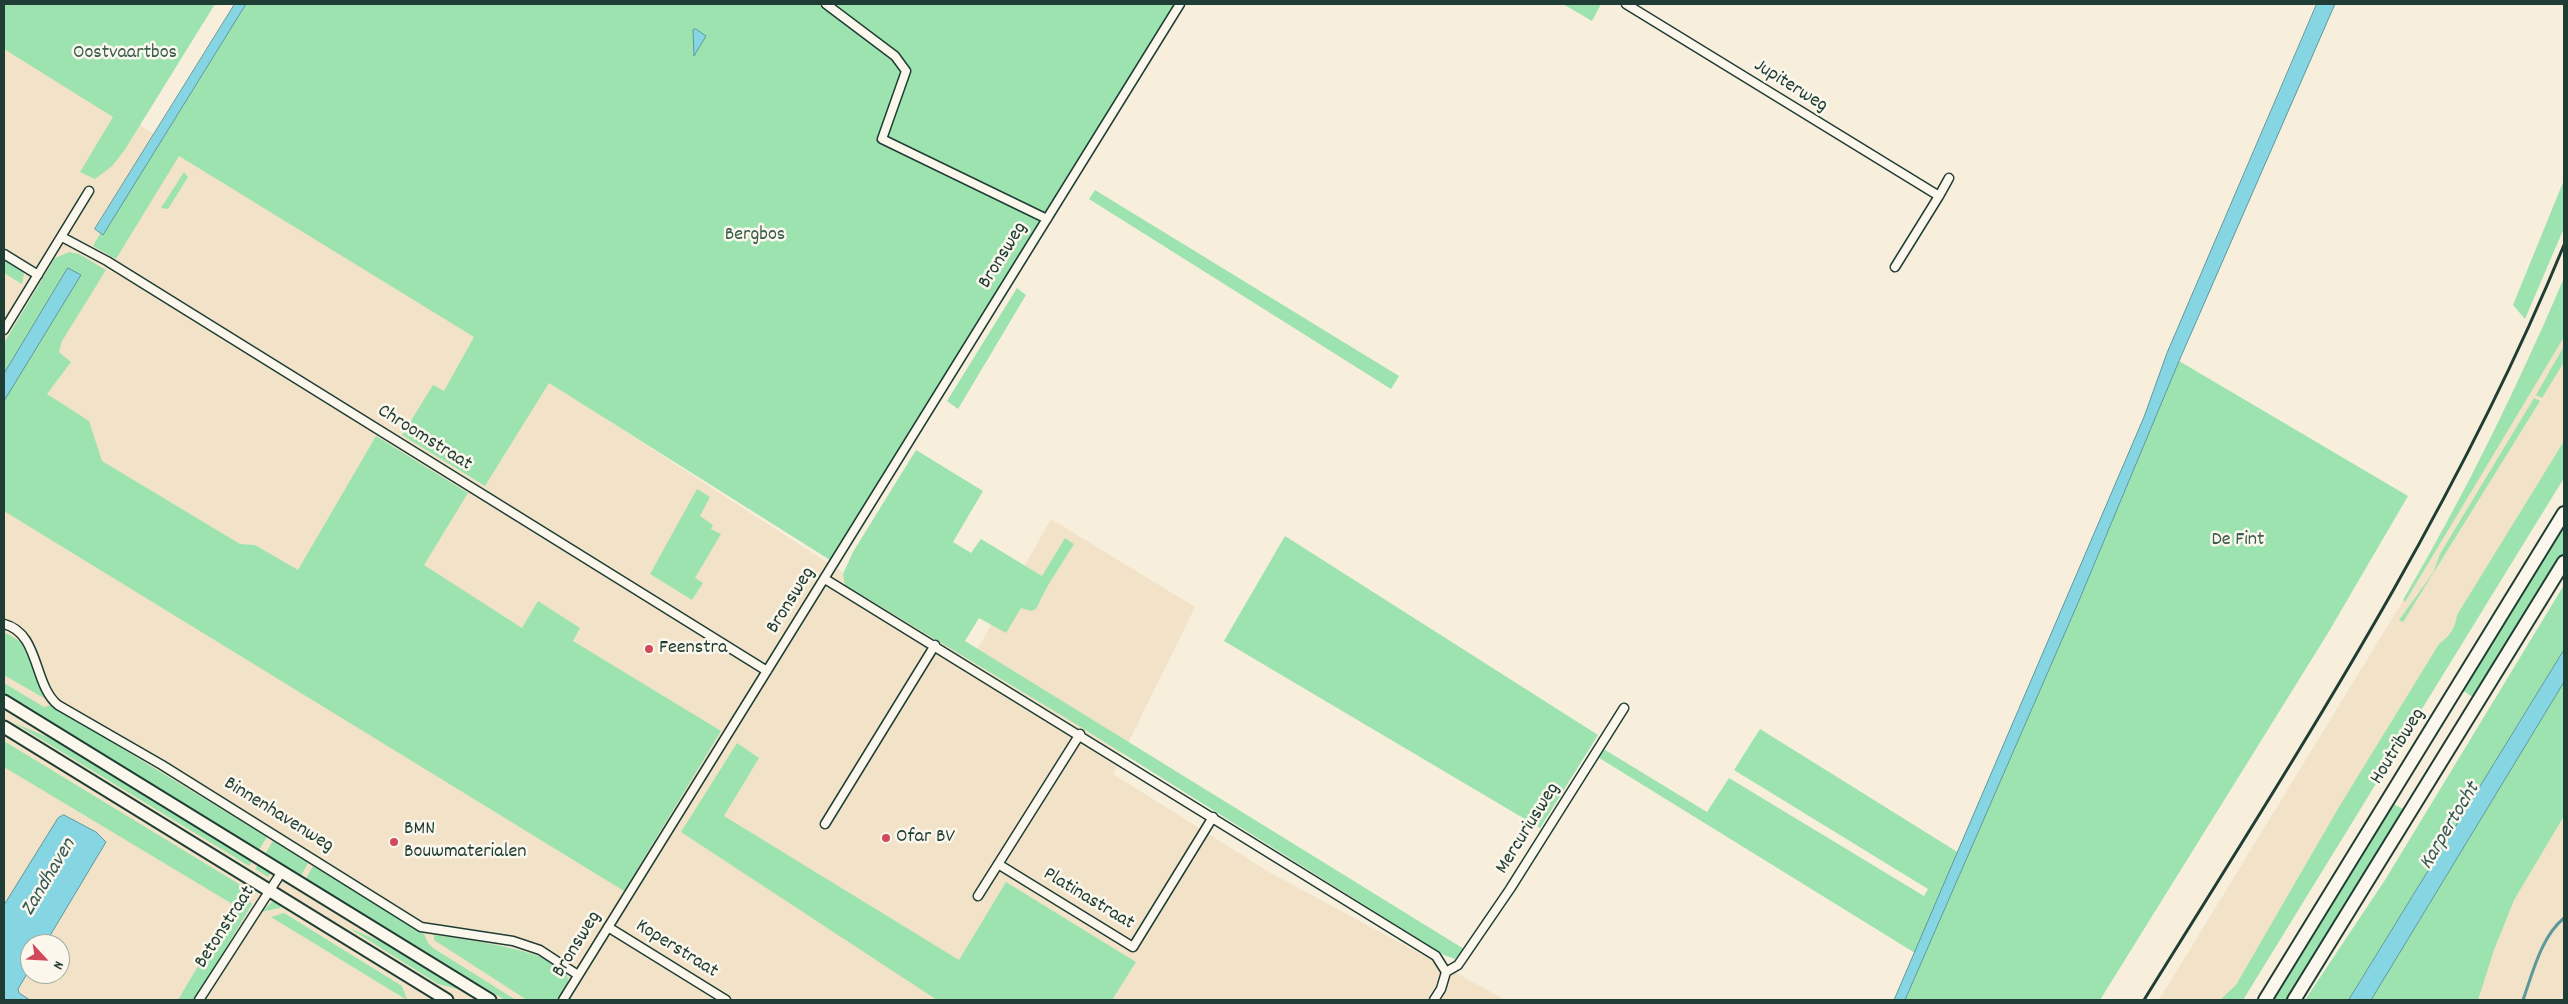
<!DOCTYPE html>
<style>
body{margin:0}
#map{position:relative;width:2568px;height:1004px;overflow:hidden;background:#f7eedc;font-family:Dekko,sans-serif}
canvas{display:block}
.frame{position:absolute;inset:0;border:5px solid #1f3d34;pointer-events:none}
.north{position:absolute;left:20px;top:934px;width:50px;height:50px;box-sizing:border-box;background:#fbf7ec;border:1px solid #a3ada2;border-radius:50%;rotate:115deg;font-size:14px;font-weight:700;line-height:20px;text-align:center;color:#1f3d34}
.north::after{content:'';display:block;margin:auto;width:18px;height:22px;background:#d1495b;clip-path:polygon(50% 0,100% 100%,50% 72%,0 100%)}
</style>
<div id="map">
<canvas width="2568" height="1004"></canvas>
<div class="frame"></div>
<div class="north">N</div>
</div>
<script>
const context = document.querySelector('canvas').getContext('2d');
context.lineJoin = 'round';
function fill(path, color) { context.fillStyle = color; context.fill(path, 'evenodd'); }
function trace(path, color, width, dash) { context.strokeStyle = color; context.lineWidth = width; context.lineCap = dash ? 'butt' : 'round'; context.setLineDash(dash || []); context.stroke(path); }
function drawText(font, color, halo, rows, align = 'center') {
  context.font = font + ' Dekko,sans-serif'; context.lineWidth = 5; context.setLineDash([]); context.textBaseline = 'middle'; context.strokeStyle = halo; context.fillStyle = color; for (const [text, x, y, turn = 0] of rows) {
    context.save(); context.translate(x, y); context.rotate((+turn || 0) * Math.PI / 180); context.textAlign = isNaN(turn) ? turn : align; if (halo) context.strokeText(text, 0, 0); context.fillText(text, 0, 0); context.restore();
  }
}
fill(new Path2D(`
 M4 42 365 263 973 657 1051 519 1195 607 1113 774 1269 872 1506 1000H12L30 970V974H60V944H45L106 842 4 917Z
 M2564 323V454L2230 1000H2159L2525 401Z
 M2564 768V1000H2438Z`), '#f2e3c8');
fill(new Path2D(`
 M4 4H215L124 151 112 166 95 179 80 172 113 117 4 49Z
 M246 4H1177L830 560 549 383 485 486 402 435 433 385 444 391 474 337 179 156 116 259 93 246 101 232 103 234Z
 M1563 4H1601L1592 21Z
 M184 172 188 177 168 209 161 208Z
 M2564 180V228L2525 319 2513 305Z
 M1095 190 1399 376 1391 389 1089 199Z
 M69 252 79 254 106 270 62 341 59 352 71 362 47 394 89 421 102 461 240 544 255 545 298 570 376 436 468 493 424 565 522 628 538 601 580 628 573 641 721 731 624 891 4 511V401L81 275 68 268 4 374V343L55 258Z
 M4 259 20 268 24 274 22 284 4 273Z
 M2564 278V337L2405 602 2403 600C2464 496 2517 388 2564 278Z
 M1017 288 1026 295 958 409 947 401Z
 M2564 346V362L2542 398 2536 395Z
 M2179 361 2408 496 2328 633 2100 1000H1905L2078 603Z
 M2534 398 2540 401 2403 622 2399 620 2433 573 2440 554Z
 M2564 441V478L2243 1000H2220L2236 985 2339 807 2439 644C2450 636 2455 628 2457 615Z
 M916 450 983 491 953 542 971 553 981 539 1042 576 1065 538 1074 544 1047 587 1036 609 1031 611 1021 608 1006 633 979 618 965 641 1464 949 1455 959 1444 955 1079 726 845 585 843 574 853 552Z
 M697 489 710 497 700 516 713 525 711 529 721 534 695 578 703 583 692 600 650 574Z
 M2564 524V554L2474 698 2462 690Z
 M1285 536 1598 735 1540 828 1224 641Z
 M2564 585V650L2349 1000H2305L2385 880Z
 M4 632 21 642 47 696 42 697 4 675Z
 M2564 682V816L2514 900 2494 950 2478 1000H2371Z
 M4 683 44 707 51 705 267 837 259 850 4 694Z
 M14 723 69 746 253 859 249 866Z
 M1760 729 1959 853 1915 953 1596 756 1602 748 1707 812 1729 778 1924 896 1928 889 1734 770Z
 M4 741 239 884V889L252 904 195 1000H178L234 905 4 767Z
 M737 743 759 758 724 816 959 960 1006 882 1136 962 1112 1000H937L681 832Z
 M2392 803 2405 810 2288 1000H2271Z
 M273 841 308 863 301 876 265 854Z
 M259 863 272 871 268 877 255 869Z
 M313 866 424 934 428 943 433 948 516 1000H505L306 879Z
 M280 901 284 903 280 908 261 912 272 902Z
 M284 913 402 986 407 1000 271 917Z
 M349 928 390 945 461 990 438 984Z
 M434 935C455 938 569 951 568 980 568 986 560 995 557 1000H527L434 940Z`), '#9de3b0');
const water = new Path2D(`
 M235 4H246L103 235 95 229Z
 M2317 4H2335L2179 361 2078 603 1905 1000H1894L2144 417 2167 353Z
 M696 29 706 36 694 56 693 30Z
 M68 268 81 275 4 401V374Z
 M2564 650V682L2371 1000H2349Z
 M64 815 96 832 106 842 45 944H30V969L18 989 19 993 30 1000H4V905L58 818Z`);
fill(water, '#86d5e2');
trace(water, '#5d989c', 1);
trace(new Path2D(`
 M2523 1000C2533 972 2541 937 2564 918`), '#5d989c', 3);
const minor = new Path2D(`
 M826 4 895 56 906 71 882 139 1047 219
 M1626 4 1939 196 1895 267
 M1939 196 1949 178
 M62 237 107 261 767 671
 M4 254 38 275
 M4 330 89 191
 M825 579 1436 956 1446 972 1441 989 1434 1000
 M4 624C40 633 33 685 58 705L162 765 421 927 513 941 540 950 578 975
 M825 824 935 645
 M998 864 1133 947 1213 817
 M978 896 1080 734
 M608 927 726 1000
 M1446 972 1458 965 1510 889 1624 708
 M199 1000 281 873
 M563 1000 1180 4`);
const secondary = new Path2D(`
 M4 701 490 1000
 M4 727 447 1000`);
const primary = new Path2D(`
 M2265 1000 2564 513
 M2294 1000 2564 562`);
trace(minor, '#1f3d34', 11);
trace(secondary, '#1f3d34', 15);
trace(primary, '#1f3d34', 16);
trace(minor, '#fbf7ec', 8);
trace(secondary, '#fbf7ec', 11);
trace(primary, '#fbf7ec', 12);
trace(new Path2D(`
 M2144 1000C2296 755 2454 513 2564 245`), '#1f3d34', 3);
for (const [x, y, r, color] of [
 [649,649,5,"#d1495b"],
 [886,838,5,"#d1495b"],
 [394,842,5,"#d1495b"]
]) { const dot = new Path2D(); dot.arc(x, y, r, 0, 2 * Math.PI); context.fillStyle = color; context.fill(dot); trace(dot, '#fbf7ec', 2); }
drawText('20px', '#385e4d', '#fbf7ec', [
 ["Oostvaartbos",125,54],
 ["Bergbos",755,236],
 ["De Fint",2238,541]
]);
drawText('20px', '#1f3d34', '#fbf7ec', [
 ["Jupiterweg",1790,87,32],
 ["Bronsweg",1004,256,-58],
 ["Chroomstraat",424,439,32],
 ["Bronsweg",792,601,-58],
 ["Houtribweg",2399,747,-58],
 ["Binnenhavenweg",278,816,32],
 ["Mercuriusweg",1529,829,-58],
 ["Platinastraat",1088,900,31],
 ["Betonstraat",226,928,-57],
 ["Bronsweg",578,945,-58],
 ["Koperstraat",676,950,32]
]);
drawText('20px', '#1f3d34', '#fbf7ec', [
 ["Feenstra",659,649],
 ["BMN",404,830],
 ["Bouwmaterialen",404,853],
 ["Ofar BV",896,838]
], 'left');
drawText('italic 21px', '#345b57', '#fbf7ec', [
 ["Karpertocht",2451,827,-59],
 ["Zandhaven",50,878,-59]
]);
</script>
